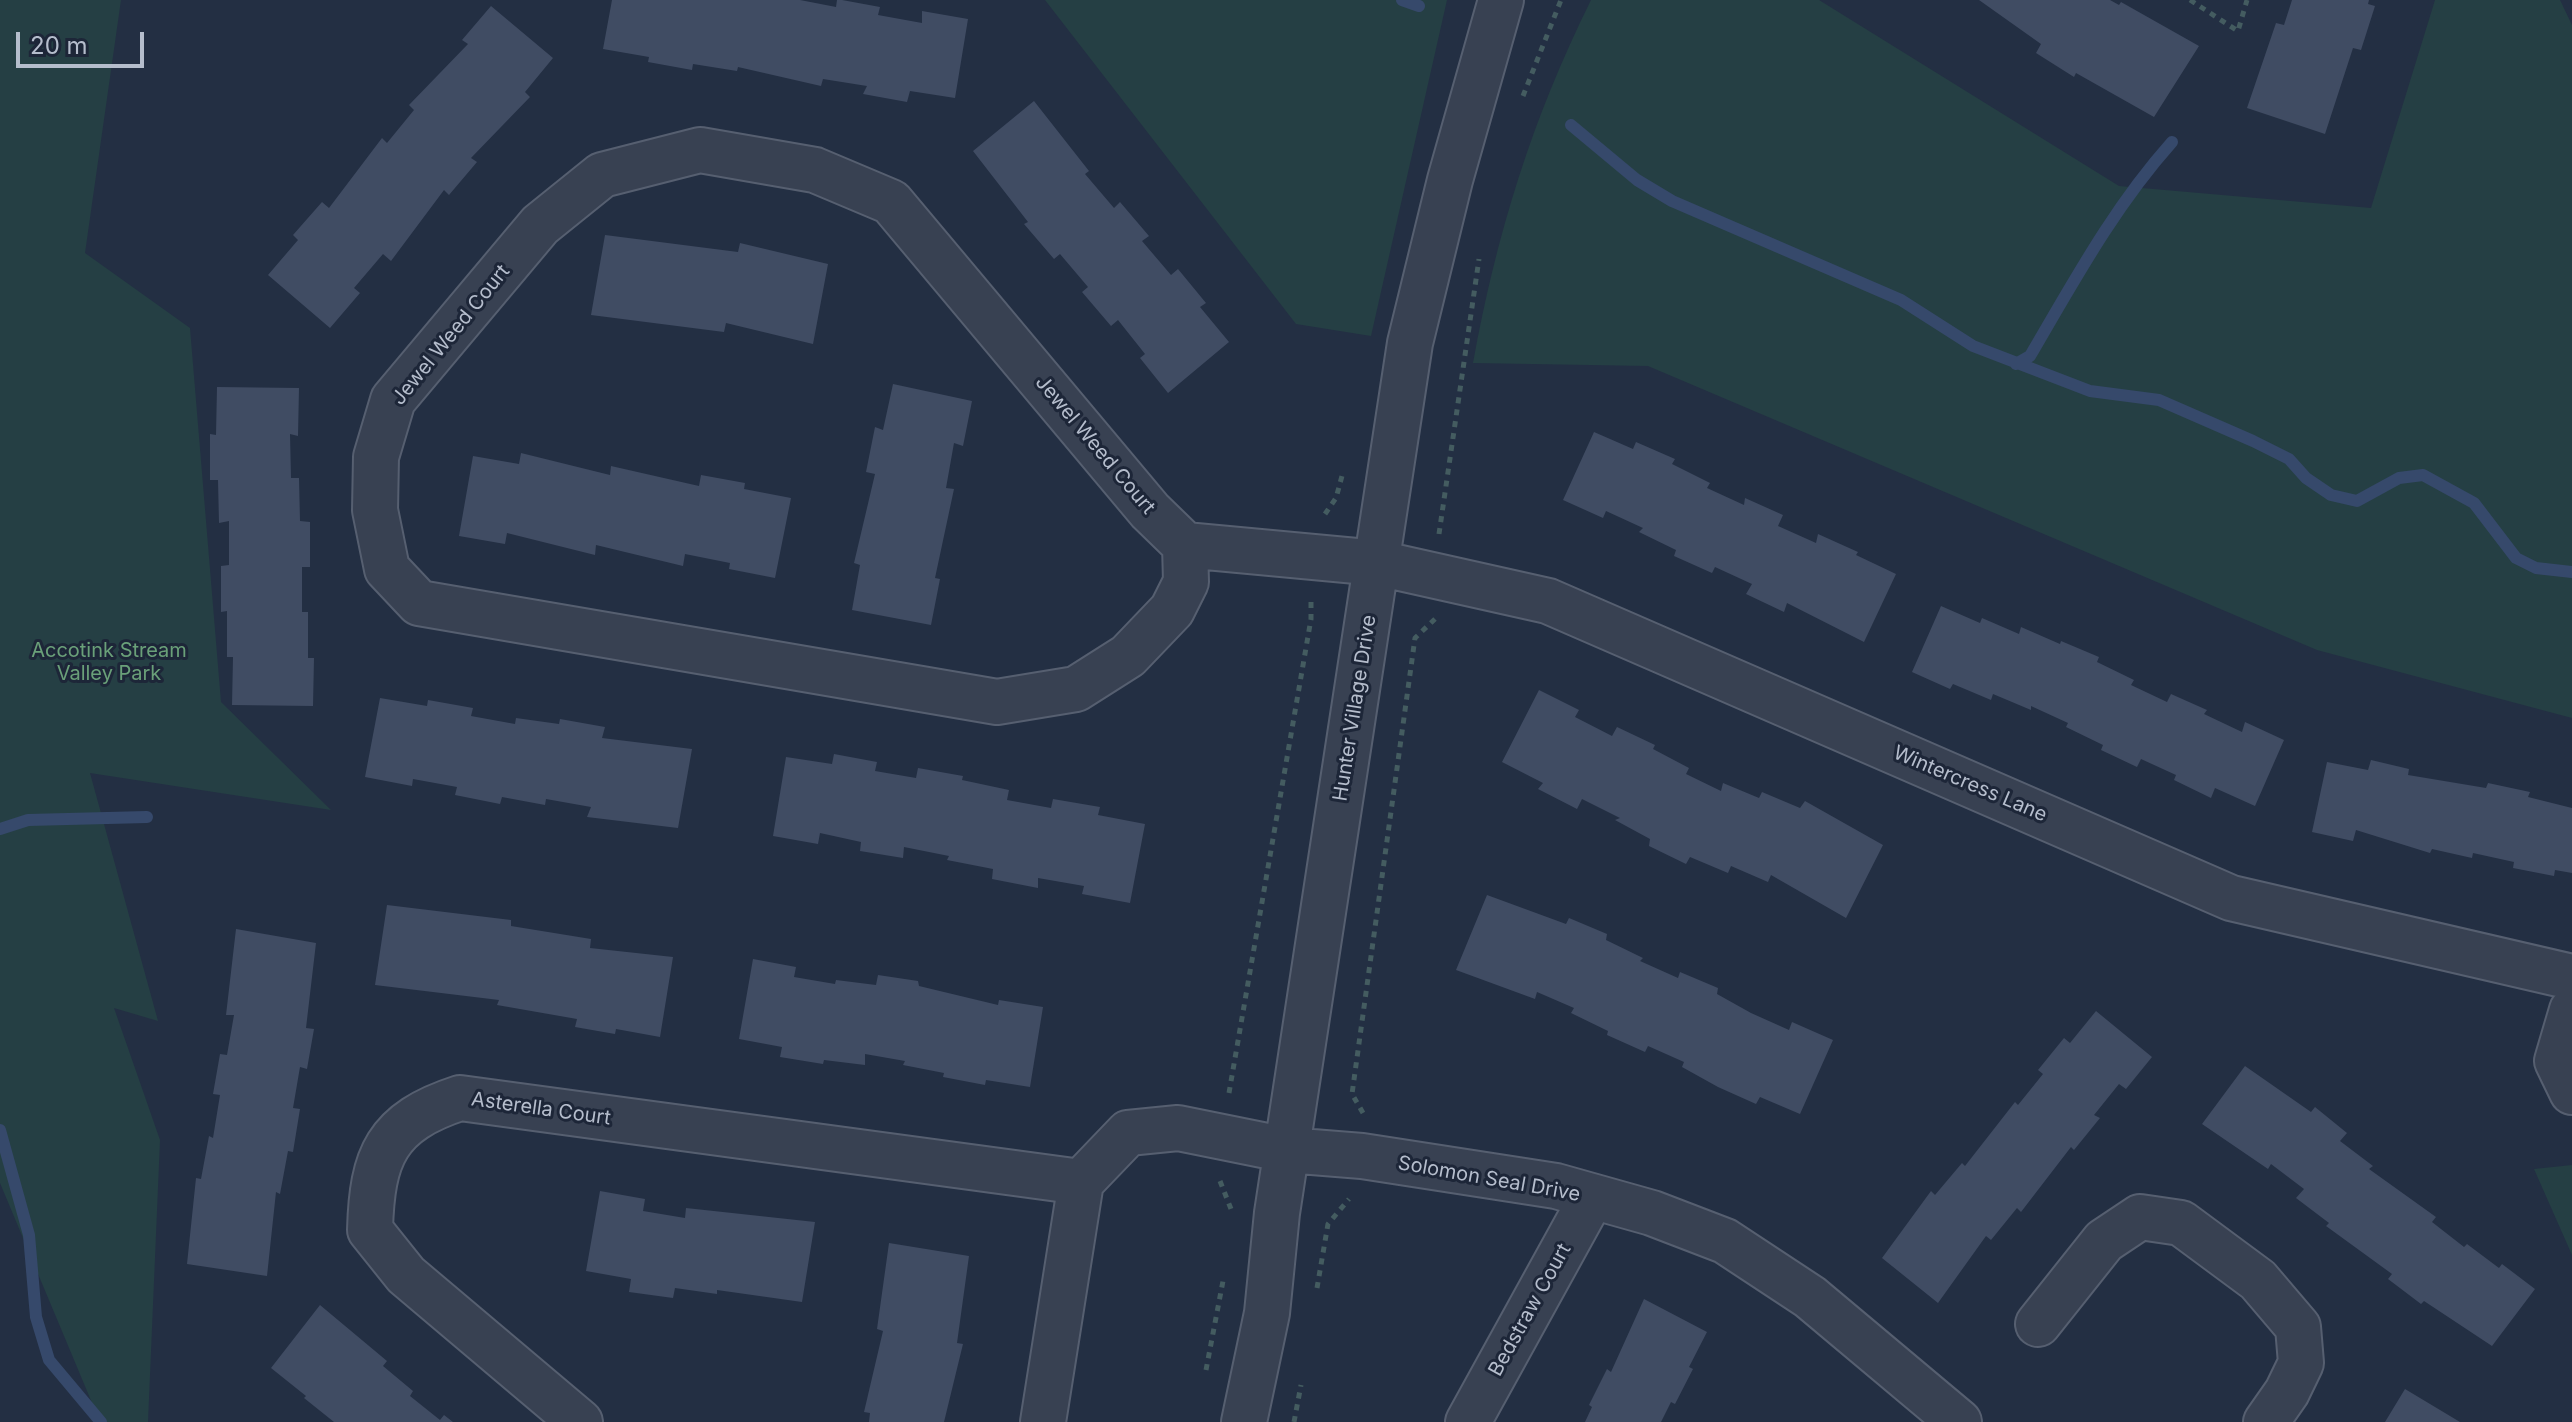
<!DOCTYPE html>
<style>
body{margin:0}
#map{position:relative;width:2572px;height:1422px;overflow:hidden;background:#232f43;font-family:Inter,sans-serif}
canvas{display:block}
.scale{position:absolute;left:16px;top:32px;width:128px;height:36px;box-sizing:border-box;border:4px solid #b5bdcc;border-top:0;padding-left:10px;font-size:24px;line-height:28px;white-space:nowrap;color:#b5bdcc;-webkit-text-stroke:6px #1d2638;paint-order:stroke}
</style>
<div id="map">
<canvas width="2572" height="1422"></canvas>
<div class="scale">20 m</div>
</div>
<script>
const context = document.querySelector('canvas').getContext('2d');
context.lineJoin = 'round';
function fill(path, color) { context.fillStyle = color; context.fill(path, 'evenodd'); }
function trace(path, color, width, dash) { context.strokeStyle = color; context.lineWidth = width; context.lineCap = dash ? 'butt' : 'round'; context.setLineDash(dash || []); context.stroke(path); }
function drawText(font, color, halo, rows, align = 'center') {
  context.font = font + ' Inter,sans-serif'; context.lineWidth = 6; context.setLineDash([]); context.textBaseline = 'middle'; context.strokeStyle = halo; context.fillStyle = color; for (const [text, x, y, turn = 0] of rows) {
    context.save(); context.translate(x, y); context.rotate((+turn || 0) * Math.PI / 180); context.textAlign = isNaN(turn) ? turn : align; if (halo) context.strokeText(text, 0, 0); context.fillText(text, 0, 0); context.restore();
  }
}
fill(new Path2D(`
 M0 0H121L85 253 190 328 221 702 331 810 90 773 158 1021 114 1008 160 1140 148 1422H100L0 1183Z
 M1045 0H1447L1371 336 1296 324Z
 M1591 0H1819L2119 186 2371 208 2435 0H2560L2572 25V718L2317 650 1648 366 1473 363C1497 232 1532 119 1591 0Z
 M2572 1165V1255L2534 1169Z`), '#253f44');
trace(new Path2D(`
 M1402 0 1419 6
 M1571 125 1637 180 1672 201 1901 300 1973 346 2090 391 2159 400 2253 441 2289 459 2306 478 2331 495 2357 501 2399 478 2423 475 2474 503 2516 558 2536 568 2572 572
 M2016 364 2030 356C2074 281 2114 207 2172 142
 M0 829 28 820 147 817
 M0 1130 29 1235 36 1317 49 1360 101 1422`), '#36496b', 12);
fill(new Path2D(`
 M612 0H800L836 7 837 0H842L880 7 878 15 922 23V11L968 19 955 98 910 91 907 102 863 94 867 86 823 79 821 86 738 67 737 71 693 64 692 70 648 62 649 57 603 49Z
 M1979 0H2110L2119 5 2121 2 2199 46 2154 117 2076 73 2074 77 2036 53 2041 44Z
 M2292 0H2369L2368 4 2375 6 2361 50 2353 48 2325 134 2247 108 2276 23 2284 25Z
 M491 6 553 58 525 92 530 97 471 158 477 162 449 195 444 190 391 261 383 254 354 288 360 293 330 328 268 275 298 240 293 235 322 202 329 208 382 138 387 143 414 110 409 105 468 44 462 40Z
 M1034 101 1089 171 1085 174 1114 208 1120 202 1149 236 1142 241 1171 275 1178 269 1206 303 1200 307 1229 342 1168 393 1140 358 1145 354 1118 320 1111 326 1082 292 1088 287 1060 254 1054 259 1024 224 1028 222 973 151Z
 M605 235 738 252 740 243 828 264 813 344 726 323 724 332 591 315Z
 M893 384 972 401 963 446 954 443 946 488 954 489 935 578 940 579 931 625 852 610 860 565 854 563 875 474 866 472 875 427 883 430Z
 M217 387 299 388 298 436 290 434 291 478H299L300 521 310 522V567H302V612H308V658H314L313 706 232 705 233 657H227V611L221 612V566L229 565V521L219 523 218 480H210V434L216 435Z
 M1594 432 1633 449 1636 442 1675 459 1672 464 1710 483 1707 488 1744 505 1745 498 1783 515 1778 526 1816 543 1818 534 1858 552 1856 555 1896 574 1864 642 1787 603 1784 612 1746 594 1752 584 1715 567 1712 573 1674 556 1676 550 1639 532 1643 528 1606 511 1603 518 1563 500Z
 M521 453 610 475 611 466 699 486 701 475 745 483 744 489 791 498 775 578 729 569 730 563 685 554 683 566 596 545 595 555 507 533 505 544 459 536 473 456 519 464Z
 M1941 606 1980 623 1982 618 2019 634 2021 627 2060 644 2061 641 2099 657 2097 662 2134 680 2131 685 2167 702 2171 694 2207 710 2204 714 2242 732 2245 722 2284 740 2255 806 2215 788 2211 798 2174 780 2176 775 2141 759 2137 767 2101 750 2103 745 2066 727 2068 723 2031 706V710L1993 694 1991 700 1953 684 1950 689 1912 672Z
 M1539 690 1579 710 1575 717 1612 736 1617 727 1655 745 1653 749 1689 768 1686 774 1721 791 1723 783 1759 798 1762 792 1800 808 1805 801 1883 845 1846 918 1771 875 1768 882 1731 866 1728 873 1690 857 1686 864 1649 846 1650 839 1615 820 1620 818 1582 799 1577 809 1538 789 1543 783 1502 762Z
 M380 698 427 706 428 700 473 708 471 716 515 724 516 718 559 724 560 719 605 727 602 738 692 749 678 828 587 817 591 807 546 799 545 805 502 797 500 804 455 795 457 787 413 779 412 786 365 777Z
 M834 754 877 762 875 771 916 778 918 768 963 776 962 780 1009 790 1007 800 1051 808 1053 799 1100 807 1098 815 1145 824 1130 903 1082 894 1084 886 1038 878V888L992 879 993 869 947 860 949 856 904 847 903 858 860 851 861 842 820 833 818 844 773 836 786 757 832 764Z
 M2371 760 2409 769 2408 775 2486 788 2488 783 2530 792 2528 797 2572 808V873L2555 870 2554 876 2513 868 2514 862 2473 853 2472 858 2432 849 2430 853 2356 830 2353 841 2312 832 2327 762 2368 770Z
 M1487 895 1566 924 1569 918 1607 934 1606 940 1643 958 1640 961 1678 978 1680 972 1718 988 1717 994 1751 1013 1789 1030 1792 1022 1833 1040 1800 1114 1760 1097 1756 1104 1718 1087 1682 1067 1684 1062 1648 1046 1645 1052 1607 1035 1608 1031 1571 1013 1574 1008 1537 992 1535 999 1456 970Z
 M387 905 511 920V926L591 939 590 948 673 957 660 1037 616 1029 615 1034 575 1027 577 1019 497 1005 499 1000 375 985Z
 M236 929 316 943 306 1028 314 1029 307 1069 300 1067 293 1108 300 1109 293 1152 288 1151 280 1194 276 1192 267 1276 187 1264 196 1178 201 1179 209 1136 213 1138 220 1095 213 1094 220 1054 227 1055 234 1015H226Z
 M753 959 796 967 794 977 835 984 836 980 876 985 878 975 918 981 919 986 998 1005 999 1000 1043 1007 1030 1087 986 1080 985 1085 943 1077 944 1073 903 1065 905 1061 865 1054V1065L824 1060 823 1064 780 1057 782 1047 739 1039Z
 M2096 1011 2152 1057 2126 1089 2119 1084 2094 1115 2100 1118 2074 1150 2071 1147 2021 1212 2017 1208 1991 1240 1986 1236 1938 1303 1882 1258 1931 1191 1935 1195 1962 1163 1965 1166 2015 1102 2018 1105 2043 1074 2038 1070 2064 1038 2070 1043Z
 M2245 1066 2311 1112 2315 1107 2347 1133 2340 1141 2373 1166 2369 1169 2436 1217 2432 1222 2464 1247 2467 1244 2499 1268 2502 1264 2535 1289 2492 1346 2424 1301 2421 1304 2388 1279 2392 1274 2326 1226 2329 1223 2296 1198 2304 1189 2271 1164 2268 1169 2202 1124Z
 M600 1191 645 1199 643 1211 685 1218 686 1208 815 1222 802 1302 717 1290V1294L675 1288 673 1298 629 1292 631 1279 586 1271Z
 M889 1243 969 1256 957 1343 963 1344 944 1422H869L870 1413 864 1412 883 1331 877 1329Z
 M1644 1299 1707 1332 1689 1367 1693 1369 1675 1404 1671 1402 1661 1422H1585L1592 1407 1589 1405 1607 1369 1611 1372Z
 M320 1305 387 1361 383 1366 413 1391 410 1396 440 1420 444 1415 453 1422H334L304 1398 306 1396 271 1368Z
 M2405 1389 2460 1422H2385Z`), '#404c63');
const minor = new Path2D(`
 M700 150 815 170 891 202 1150 511 1185 545 1186 582 1172 610 1128 656 1076 689 997 702 419 603 387 569 375 510 376 457 393 400 540 225 602 175Z
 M1185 545 1378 563 1548 601 2231 898 2572 977
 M2572 1010 2557 1061 2572 1092
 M1081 1182 1128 1133 1178 1128 1287 1150 1362 1156 1556 1186 1652 1213 1725 1241 1810 1297 1959 1422
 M2038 1324 2104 1241 2140 1217 2181 1223 2258 1280 2298 1327 2301 1363 2287 1392 2266 1422
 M580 1422 406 1275 370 1230C372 1156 386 1122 460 1098L1081 1182 1043 1422
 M1244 1422 1267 1313 1277 1213 1410 343 1450 180 1501 0
 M1468 1422 1592 1197`);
trace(minor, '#565f70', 48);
trace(new Path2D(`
 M2190 0 2238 31 2247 0
 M1523 96 1561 0
 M1325 514 1336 498 1342 476
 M1439 534 1479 259
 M1229 1093 1311 619V598
 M1363 1113 1352 1094 1415 638 1435 619
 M1220 1181 1231 1209
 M1317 1288 1328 1224 1349 1199
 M1206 1370 1223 1281
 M1294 1422 1301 1385`), '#445c60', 5, [6, 6]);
trace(minor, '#384152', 44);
drawText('20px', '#b5bdcc', '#1d2638', [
 ["Jewel Weed Court",451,335,-51],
 ["Jewel Weed Court",1095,445,50],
 ["Hunter Village Drive",1355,708,-81],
 ["Wintercress Lane",1970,784,23],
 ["Asterella Court",541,1109,8],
 ["Solomon Seal Drive",1489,1179,10],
 ["Bedstraw Court",1530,1310,-61]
]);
drawText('20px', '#6aa079', '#1d2638', [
 ["Accotink Stream",109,651],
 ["Valley Park",109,674]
]);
</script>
